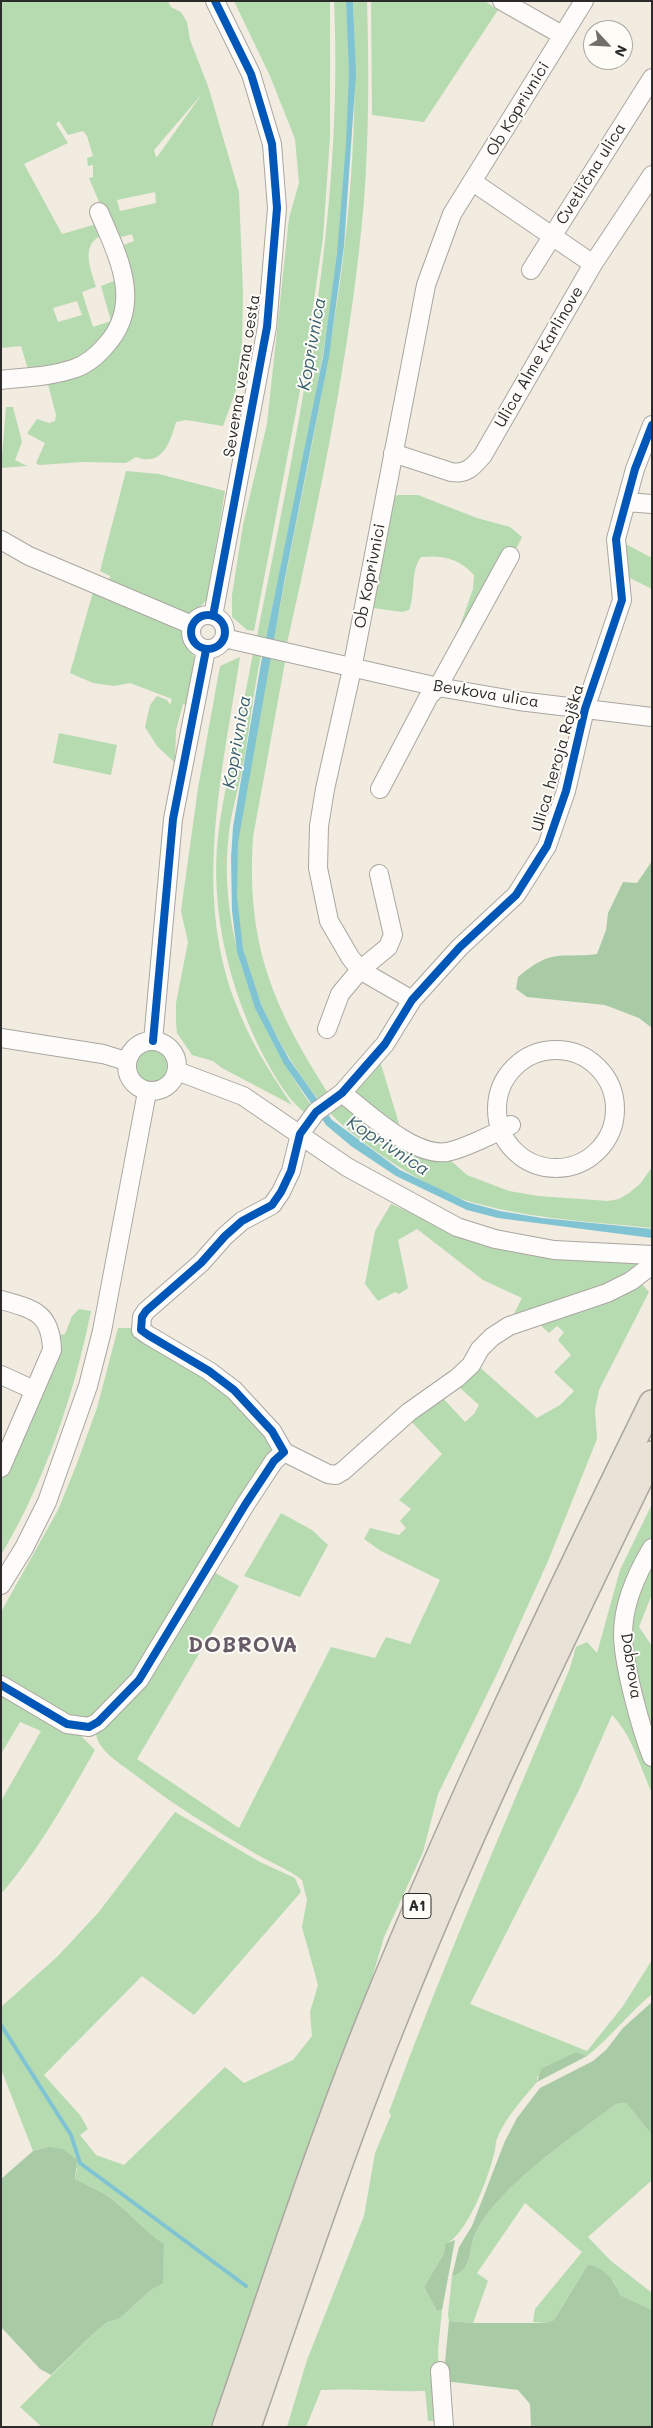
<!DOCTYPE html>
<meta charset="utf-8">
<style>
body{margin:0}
#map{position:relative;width:653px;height:2428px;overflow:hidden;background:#f1ebe0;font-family:Mali,sans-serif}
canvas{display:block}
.frame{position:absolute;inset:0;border:2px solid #2b2b2b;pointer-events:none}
.north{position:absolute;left:583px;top:20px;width:50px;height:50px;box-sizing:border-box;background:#fdfcf7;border:1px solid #a9a8a5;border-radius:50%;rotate:115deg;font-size:14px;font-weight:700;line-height:20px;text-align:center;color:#2b2b2b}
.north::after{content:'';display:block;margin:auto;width:18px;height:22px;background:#706e6a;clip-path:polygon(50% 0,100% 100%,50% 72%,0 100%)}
</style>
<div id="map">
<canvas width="653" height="2428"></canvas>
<div class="frame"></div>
<div class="north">N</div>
</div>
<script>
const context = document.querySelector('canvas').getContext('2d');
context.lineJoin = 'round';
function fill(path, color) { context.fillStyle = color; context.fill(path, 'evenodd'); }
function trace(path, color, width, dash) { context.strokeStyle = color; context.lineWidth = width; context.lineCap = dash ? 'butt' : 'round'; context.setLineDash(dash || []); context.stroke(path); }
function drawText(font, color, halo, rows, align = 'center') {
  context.font = font + ' Mali,sans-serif'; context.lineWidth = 4; context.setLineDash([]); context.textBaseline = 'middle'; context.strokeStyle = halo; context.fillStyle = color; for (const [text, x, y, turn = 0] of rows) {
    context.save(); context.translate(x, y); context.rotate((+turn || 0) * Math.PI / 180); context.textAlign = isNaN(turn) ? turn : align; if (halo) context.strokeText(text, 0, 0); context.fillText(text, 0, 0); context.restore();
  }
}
fill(new Path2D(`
 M1 1H168L171 7 181 12 187 22 190 40 208 86 239 192 243 293 242 343 236 390 223 426 186 420 176 422C170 443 162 467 136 457L126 463 84 462 39 465 36 463 45 443 28 434V432L37 419 49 423 55 421 56 415 47 380C80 369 127 347 128 305 129 287 122 269 117 252L121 246 134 241 132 234C123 237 117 239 111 231L89 178 93 177V165L88 166 87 158 93 156 87 136 83 131 68 135 59 121 56 124 68 143 24 164 62 234 100 223 101 236C80 245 91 270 96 287L82 292 93 327 111 321 101 286 119 279C120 287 123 297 123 305 121 344 66 375 32 375L27 366 21 346 1 348ZM202 94 157 157H156L154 150ZM155 192 156 203 120 211 117 200ZM77 301 82 315 58 322 53 308Z
 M234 1H330V137L323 238 303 375 254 631 247 630 232 617V595L243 525 267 424 289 218 299 183 295 139 270 76Z
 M334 1H346C347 25 349 49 349 73 350 263 304 458 265 643L256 642C298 430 344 218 334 1Z
 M353 1H367C369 68 369 135 364 201 351 351 319 502 286 648L273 645C296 516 327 388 343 258 354 173 357 87 353 1Z
 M371 1H485L498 10 424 122 372 115Z
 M6 407H13L22 442 15 460 27 466 1 468Z
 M126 471 159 474 225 491 207 600 186 619 108 585 110 576 100 571Z
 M398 495H418L477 518 510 527 522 537 516 549 504 557 455 640 473 589 474 575C459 558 442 555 421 557 410 571 416 593 409 610L402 612 374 608 371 599 392 498Z
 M622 542 652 558V589L626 576Z
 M93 592 183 627 196 662 186 705 183 704 176 730 175 763 157 746 145 727 150 705 157 696 167 700 170 705 172 699 130 683 114 686 93 683 70 673Z
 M253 653 261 656C253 692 250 729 243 765 239 787 232 809 229 832 217 933 257 1028 314 1109L307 1114C288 1103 267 1063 257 1043 225 974 208 897 220 821 229 765 243 709 253 653Z
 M240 657C223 769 193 889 234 999 248 1038 269 1071 292 1105L222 1068 213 1061 192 1055 177 1033 176 1022V1003L188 942 181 911 198 788 220 666Z
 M270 658 285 662 253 837C246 945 273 1007 330 1096L321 1103C286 1058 257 1007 243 949 223 861 253 746 270 658Z
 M59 733 117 745 111 775 53 763Z
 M135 1067a17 17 0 1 1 34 0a17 17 0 1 1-34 0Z
 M380 1061 400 1127 355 1095 353 1091Z
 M336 1104H345L450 1160 467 1175 509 1191 538 1196 608 1201 619 1199 629 1193 640 1184 652 1167V1228C593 1222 533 1219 475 1203 431 1192 359 1144 328 1111Z
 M391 1204 460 1234 640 1262 641 1267 615 1284 515 1321 514 1314 522 1298 483 1280 417 1229 398 1240 408 1288 399 1294 395 1292 378 1301 365 1284 375 1231Z
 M640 1282 649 1292 599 1390 595 1410 597 1439 548 1561 497 1674 438 1794 423 1852 384 1937 370 1985 210 2427H42L20 2407 94 2333 107 2322 119 2319 151 2290 162 2283 164 2244C145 2231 131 2214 113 2200 102 2191 87 2185 75 2179L77 2169 48 2147 33 2151 1 2069V2007L58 1956 98 1913 175 1812 260 1862 295 1878 301 1892 194 2015 142 1976 44 2075 80 2115 88 2129 80 2135 96 2155 124 2165 225 2067 244 2083 293 2060 312 2036 310 2012 318 1985 302 1927 307 1900 302 1880C288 1869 271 1863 256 1854 213 1829 172 1804 134 1774 120 1763 94 1749 96 1729L212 1571 239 1586 137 1759 239 1828 331 1647 375 1658 386 1637 410 1644 440 1580 381 1551 364 1539 370 1528 399 1535 406 1528 400 1521 411 1509 399 1500 442 1454 408 1418 476 1364 537 1418 560 1405 574 1391 554 1372 571 1355 558 1340 564 1332 557 1326 549 1333 538 1323C576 1312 605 1301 640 1282ZM460 1388 479 1405 474 1414 465 1422 442 1397Z
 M79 1309 91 1311C74 1395 45 1481 1 1555V1481L60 1353 59 1335 65 1334 72 1316Z
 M118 1328H131L143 1338 231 1393 274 1447 142 1666 92 1718C60 1722 28 1693 1 1678V1612L58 1510 76 1466 97 1408Z
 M652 1504V1540L629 1581 628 1694 652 1766V1793C640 1767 632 1735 612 1715L579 1790 470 2004 587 2051 623 2006 652 1960V1994C629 2013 611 2037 587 2056L576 2052 537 2077V2082C525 2096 503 2121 497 2139 495 2142 496 2147 495 2150 489 2176 469 2232 445 2245L444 2253 424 2287 437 2311 442 2310 438 2350 440 2427H435V2421H428L425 2391C390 2392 356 2388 321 2390L306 2427H287L307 2360 364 2216 375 2153 391 2115 389 2112C444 1961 509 1815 570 1668L576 1647 587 1642 597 1653 620 1570Z
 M281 1513 312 1530 328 1545 300 1597 244 1576Z
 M652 1556V1594L639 1627 652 1646V1744L629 1662 631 1606Z
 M1 1690 74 1729 95 1750C67 1799 39 1850 1 1894V1801L41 1731 20 1722 1 1754Z
 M626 2103 652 2135V2180L588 2237 610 2260 652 2293V2310L620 2295 614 2281 587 2266 554 2320 545 2323 533 2322 535 2309 582 2252 525 2203 477 2273 488 2281 473 2323 449 2321 448 2315 452 2276C473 2272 468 2248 476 2232 500 2185 574 2136 616 2104Z`), '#b6dbb1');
fill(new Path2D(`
 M652 861V1028L639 1018 605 1005 527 997 516 989 518 977C526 970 536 963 545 959 560 953 581 957 597 954L606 930 608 913 623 882 637 883Z
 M652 2002V2135L626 2103 616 2104C574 2136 500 2185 476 2232 468 2248 473 2272 452 2276L459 2247 472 2226 505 2141 517 2118 540 2088 593 2061 606 2050 623 2028Z
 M576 2052 587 2056 537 2082 541 2069Z
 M48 2147 63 2149 77 2160 75 2179C87 2185 102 2191 113 2200 131 2214 145 2231 164 2244L163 2283 151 2290 119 2319 107 2322 94 2333 51 2375 40 2369 1 2327V2179L33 2151Z
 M455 2240 442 2310 437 2311 424 2287 444 2253 445 2244Z
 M591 2265C607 2271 614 2279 620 2295L652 2310V2427H531L530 2404 518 2390 453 2382 443 2383 449 2321 473 2323H545L554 2320 587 2266Z`), '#a8cba6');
fill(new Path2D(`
 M346 1H353L356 74 344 246 329 357 284 583 238 843 237 897 243 949 261 1004 277 1037 289 1059 332 1120 400 1170 467 1202 500 1211 542 1218 652 1229V1238L498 1218 467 1210 396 1176 351 1146 326 1125 284 1064 255 1008 237 952 232 911 231 858 233 827 261 663 323 357 337 254 346 144 349 73Z`), '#80c4d4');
trace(new Path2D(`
 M1 2025 71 2135 80 2163 246 2286`), '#80c4d4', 4);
const minor = new Path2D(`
 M502 1 562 35
 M473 182 593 264
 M531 270 652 78
 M1 380C26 377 49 377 73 369 86 365 98 355 107 344 143 303 118 256 99 212
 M393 453 451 472C466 475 474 466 483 455L593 264 652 175
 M626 502 652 504
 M1 540 29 556 192 625
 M191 632a17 17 0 1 1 34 0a17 17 0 1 1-34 0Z
 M213 616 267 327 277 208 272 144 251 74 215 1
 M224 638 438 687 519 701 652 717
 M380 789 429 696 438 687 510 556
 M412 1000 360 970 350 957 329 921 318 868 319 826 325 789 352 669 426 285 452 214 584 1
 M327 1029 340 994 360 970 388 947 393 935 379 874
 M1 1038 103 1054 126 1061
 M127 1066a25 25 0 1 1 50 0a25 25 0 1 1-50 0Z
 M153 1041 173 819 206 650
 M497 1109a59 59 0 1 1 118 0a59 59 0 1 1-118 0Z
 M177 1071 243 1096 347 1167 457 1227 495 1239 554 1250 652 1255
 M342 1093C367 1112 413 1157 447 1152 463 1149 496 1133 511 1125
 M1 1300C34 1309 51 1313 52 1350L1 1468
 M1 1375 34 1390
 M284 1452 328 1474 336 1475 343 1471 409 1412 457 1378 471 1365 480 1349 492 1337 509 1326 607 1293 631 1281 652 1265
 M652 1548C637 1573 623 1605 623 1634 623 1664 641 1729 652 1757
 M1 1585 24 1548 47 1502 88 1386 102 1331 147 1092
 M1 1685 67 1724 89 1727 98 1722 139 1680 245 1505 274 1461 284 1452 272 1431 234 1390 209 1371 148 1335 141 1330 142 1317 146 1311 201 1263 225 1236 242 1221 272 1205 281 1192 291 1171 300 1134 316 1112 342 1093 385 1044 412 1000 460 947 516 895 547 846 566 791 585 709 622 600 616 539 635 469 652 425
 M440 2371 444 2427`);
const highway = new Path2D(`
 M225 2427C273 2288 318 2148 373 2012 457 1805 554 1603 652 1403
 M248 2427C295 2292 340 2155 393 2023 470 1829 561 1641 652 1454`);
trace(minor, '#aaa6a0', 20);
trace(highway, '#aaa6a0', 28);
trace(minor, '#fdfcfa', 18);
trace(highway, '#e8e2d7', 25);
trace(new Path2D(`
 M191 632a17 17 0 1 1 34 0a17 17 0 1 1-34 0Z
 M213 616 267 327 277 208 272 144 251 74 215 1
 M153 1041 173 819 206 650
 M1 1685 67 1724 89 1727 98 1722 139 1680 245 1505 274 1461 284 1452 272 1431 234 1390 209 1371 148 1335 141 1330 142 1317 146 1311 201 1263 225 1236 242 1221 272 1205 281 1192 291 1171 300 1134 316 1112 342 1093 385 1044 412 1000 460 947 516 895 547 846 566 791 585 709 622 600 616 539 635 469 652 425`), '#0057b8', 8);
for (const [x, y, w] of [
 [417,1906,28]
]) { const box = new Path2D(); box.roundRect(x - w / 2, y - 12.5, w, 25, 4); context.fillStyle = '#fdfcf7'; context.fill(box); trace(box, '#2b2b2b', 1); }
drawText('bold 15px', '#2b2b2b', null, [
 ["A1",417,1906]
]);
drawText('16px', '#2b2b2b', '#fdfcf7', [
 ["Ob Koprivnici",518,109,-59],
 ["Cvetlična ulica",591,174,-58],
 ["Ulica Alme Karlinove",539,357,-60],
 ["Severna vezna cesta",242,376,-81],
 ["Ob Koprivnici",370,576,-79],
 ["Bevkova ulica",486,694,9],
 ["Ulica heroja Rojška",558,758,-74],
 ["Dobrova",631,1666,81]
]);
drawText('italic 18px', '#3a616d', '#fdfcf7', [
 ["Koprivnica",312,344,-80],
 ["Koprivnica",237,742,-80],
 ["Koprivnica",388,1146,33]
]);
context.letterSpacing = '1px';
drawText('bold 21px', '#685b68', '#fdfcf7', [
 ["DOBROVA",243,1646]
]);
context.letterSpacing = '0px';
</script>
